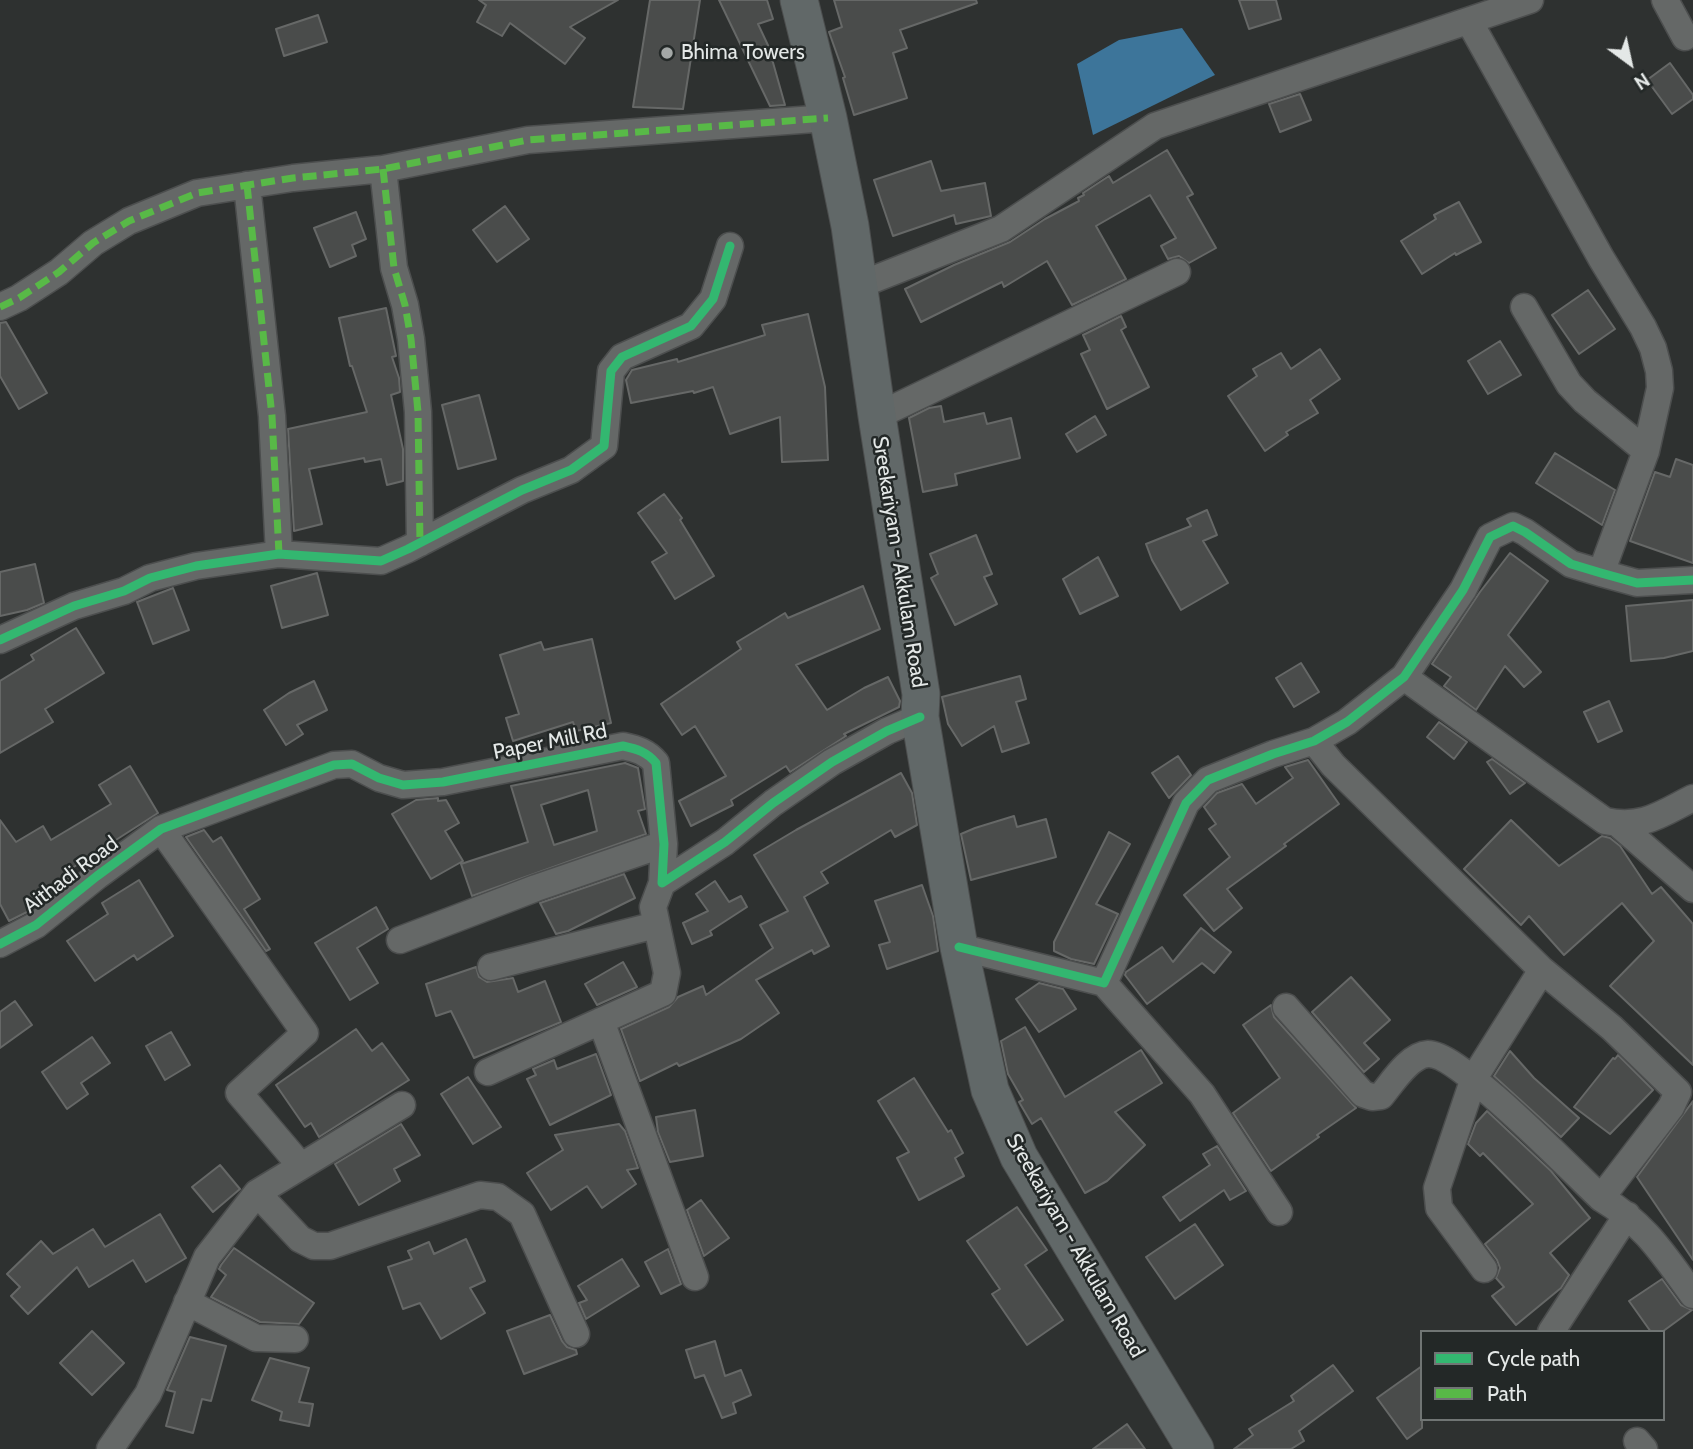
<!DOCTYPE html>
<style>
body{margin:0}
#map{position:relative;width:1693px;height:1449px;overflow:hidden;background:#2e3130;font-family:Cabin,sans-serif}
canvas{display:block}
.legend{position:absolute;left:1420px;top:1330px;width:245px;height:91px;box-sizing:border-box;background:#232827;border:2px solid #707574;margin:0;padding:9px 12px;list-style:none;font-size:21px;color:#e4e8e7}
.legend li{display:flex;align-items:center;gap:14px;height:35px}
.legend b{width:35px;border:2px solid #707574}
.north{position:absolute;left:1595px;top:28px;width:70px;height:70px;-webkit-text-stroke:5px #232827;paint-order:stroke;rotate:147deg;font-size:19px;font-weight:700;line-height:28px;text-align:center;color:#e4e8e7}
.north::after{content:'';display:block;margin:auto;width:24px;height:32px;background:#e4e8e7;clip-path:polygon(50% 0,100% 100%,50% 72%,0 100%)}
</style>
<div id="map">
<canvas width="1693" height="1449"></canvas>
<ul class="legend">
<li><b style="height:9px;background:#33b770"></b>Cycle path</li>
<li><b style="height:9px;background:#58b947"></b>Path</li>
</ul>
<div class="north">N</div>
</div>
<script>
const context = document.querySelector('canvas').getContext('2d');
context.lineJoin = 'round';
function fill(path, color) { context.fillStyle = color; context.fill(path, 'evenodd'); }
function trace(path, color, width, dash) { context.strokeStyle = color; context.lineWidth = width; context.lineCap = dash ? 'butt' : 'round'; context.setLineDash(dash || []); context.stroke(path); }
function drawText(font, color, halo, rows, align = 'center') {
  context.font = font + ' Cabin,sans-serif'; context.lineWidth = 5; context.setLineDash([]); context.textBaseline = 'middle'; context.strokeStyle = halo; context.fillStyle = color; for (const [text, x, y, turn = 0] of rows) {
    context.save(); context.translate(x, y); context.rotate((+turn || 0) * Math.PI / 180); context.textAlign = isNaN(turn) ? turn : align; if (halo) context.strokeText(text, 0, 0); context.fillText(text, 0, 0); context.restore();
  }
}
fill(new Path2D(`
 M1182 28 1215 75 1093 135 1077 64 1119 40Z`), '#3d759a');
const building = new Path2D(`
 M479 0H618L570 27 585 38 565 64 510 23 502 36 477 22 486 5Z
 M650 0H700L683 109 633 107Z
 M719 0H767L773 19 758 24 774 58 772 59 785 105 770 106Z
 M834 0H976L977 3 900 30 907 48 893 53 907 98 854 115 843 78 845 77 829 32 842 27Z
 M1239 0H1276L1281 19 1249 29Z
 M318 15 327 42 284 56 276 29Z
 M1670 63 1693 95V99L1672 114 1647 80Z
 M1300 94 1311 120 1280 132 1269 104Z
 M1167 150 1193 194 1187 197 1216 248 1189 263 1179 256 1168 259 1161 246 1176 238 1150 195 1096 226 1126 279 1072 305 1047 261 1004 287 1002 282 921 322 905 289 954 265 1010 242 1045 219 1079 201 1078 198 1084 195 1083 193 1109 176 1113 183Z
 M931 161 941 191 985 183 991 216 956 224 954 215 893 236 874 180Z
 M1459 202 1481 242 1456 255 1455 253 1422 274 1401 241 1436 219 1434 215Z
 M505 206 529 239 497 262 473 230Z
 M356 212 366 239 352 245 356 256 330 267 314 228Z
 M1588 290 1615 329 1579 354 1552 315Z
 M386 308 396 356 392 357 399 378 400 392 391 395 403 449V481L387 485 381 459 365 462 364 458 309 469 322 524 294 531 288 429 367 412 352 366H350L339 318Z
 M808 314 825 387 828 460 782 462 780 417 730 434 713 387 694 393 693 391 631 403 626 380 632 370 677 359 678 362 765 335 762 325Z
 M1121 316 1126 327 1121 330 1149 387 1107 409 1081 354 1090 350 1083 335Z
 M6 322 47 393 19 409 0 376V323Z
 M1500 341 1521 375 1488 394 1468 361Z
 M1320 349 1340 379 1310 400 1318 413 1286 432 1288 435 1265 451 1228 396 1257 376 1253 369 1281 353 1291 369Z
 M479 395 496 459 458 469 442 405Z
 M941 406 944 422 984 413 987 424 1011 418 1020 458 955 474 957 485 923 492 909 418 929 408Z
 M1095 416 1106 435 1077 452 1066 434Z
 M1555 453 1615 490 1602 525 1536 483Z
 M1676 459 1693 465V563L1630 541 1655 472 1670 477Z
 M664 494 682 518 680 520 714 576 675 599 652 562 667 553 638 513Z
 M1207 510 1217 535 1203 541 1228 583 1181 610 1152 560 1146 544 1191 526 1187 519Z
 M976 535 992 574 984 577 997 604 955 625 931 578 938 574 930 554Z
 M1510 553 1548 581 1508 635 1541 672 1524 687 1505 666 1476 710 1444 686 1451 677 1432 664 1480 592Z
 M1098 557 1118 596 1080 614 1063 579Z
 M35 564 44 603 27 610 0 616V572Z
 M317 573 328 615 282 628 271 586Z
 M863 586 880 629 796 665 827 710 864 688 888 677 900 701 899 707 844 734 846 736 790 772 786 766 731 800 733 805 691 826 679 801 726 776 695 726 682 735 661 704 741 649 737 642 785 613 788 618Z
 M173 588 189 630 153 644 137 602Z
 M1693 600V651L1664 658 1631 661 1626 606Z
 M76 628 104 673 45 709 53 722 0 753V681L34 660 31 655Z
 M592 639 611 723 576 731 573 722 513 741 506 718 519 714 500 655 541 642 544 650Z
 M1301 663 1319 692 1294 707 1276 678Z
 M1020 676 1026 699 1016 702 1029 743 1002 752 994 726 962 746 948 724 942 697Z
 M314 681 327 710 297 725 303 734 286 745 264 710 289 693Z
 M1609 701 1622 731 1598 742 1584 712Z
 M1439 722 1467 742 1454 759 1427 737Z
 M1178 756 1191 775 1169 798 1152 773Z
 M1492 759 1525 783 1510 794 1487 762Z
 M1308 760 1339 804 1284 844 1286 846 1227 889 1242 908 1214 931 1184 895 1230 857 1209 829 1216 824 1204 807 1217 793 1242 784 1256 804 1293 778 1285 767Z
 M625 763 638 768 645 809 638 811 646 834 472 896 461 864 528 842 511 786ZM588 790 597 831 554 845 541 805Z
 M130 766 158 813 69 870 72 876 27 912 9 921 0 904V820L16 842 43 826 51 840 111 804 99 785Z
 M901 773 912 793 917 825 895 837 891 830 821 872 828 883 804 897 829 946 814 954 812 950 756 980 779 1013 741 1039 679 1066 677 1063 640 1081 621 1029 669 1007 678 997 703 986 706 995 773 948 760 925 788 911 754 855 796 830Z
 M438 798V801L446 800 459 823 445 831 463 861 431 879 392 814 416 800Z
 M1014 816 1017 827 1046 819 1056 857 971 880 961 834 975 828Z
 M1511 820 1559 866 1602 836 1610 838 1620 846 1652 894 1661 887 1693 924V1065L1610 986 1654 941 1622 903 1564 955 1529 916 1521 925 1464 869Z
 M204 830 213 842 221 837 260 899 244 909 270 949 266 951 186 837Z
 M1109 832 1130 844 1096 904 1118 914 1094 964 1071 959 1054 951V942Z
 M624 874 635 898 568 931 556 934 540 903Z
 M139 880 173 936 137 960 134 955 95 981 67 941 108 914 102 903Z
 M715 881 729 902 741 896 747 907 710 931 712 935 692 944 683 923 708 911 696 894Z
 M922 885 933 916 938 951 887 969 879 945 890 942 875 901Z
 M376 907 388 929 357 948 378 983 350 1000 315 943Z
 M1201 928 1231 952 1214 973 1202 963 1147 1004 1125 975 1126 972 1162 947 1173 962Z
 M623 962 637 987 597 1005 585 984Z
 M476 967 479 977 487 982 513 978 518 992 545 981 561 1022 474 1058 451 1011 436 1016 426 984Z
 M1351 977 1390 1020 1364 1043 1379 1059 1364 1072 1312 1012Z
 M1039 983 1063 989 1076 1009 1039 1032 1016 999Z
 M15 1001 32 1025 0 1048V1012Z
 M1271 1005 1274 1017 1356 1108 1317 1135 1319 1137 1271 1171 1233 1113 1280 1078 1243 1025Z
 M1025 1027 1065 1097 1141 1050 1162 1083 1115 1112 1145 1145 1107 1181 1085 1193 1041 1118 1032 1124 1019 1102 1023 1100 1008 1074 1001 1041Z
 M356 1029 372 1051 382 1043 409 1080 319 1137 311 1123 305 1127 276 1085Z
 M171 1032 190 1065 165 1080 146 1046Z
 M92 1037 110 1063 81 1083 88 1094 67 1109 42 1072Z
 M1510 1051 1534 1078 1579 1118 1561 1137 1494 1076Z
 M596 1054 611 1095 550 1125 527 1079 536 1075 533 1069 554 1060 557 1069Z
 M1618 1055 1653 1090 1610 1134 1574 1107 1613 1058 1615 1059Z
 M468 1077 501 1127 473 1144 441 1094Z
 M914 1078 948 1132 951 1130 963 1153 955 1158 964 1176 919 1200 897 1158 909 1152 878 1101Z
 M1693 1101V1260L1637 1177Z
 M695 1110 703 1156 670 1162 658 1132 656 1117Z
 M1487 1111 1551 1171 1590 1218 1550 1253 1569 1275 1561 1288 1516 1325 1492 1296 1504 1287 1496 1278 1500 1268 1497 1260 1485 1244 1533 1204 1483 1153 1480 1156 1468 1144 1476 1123Z
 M401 1124 420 1155 394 1169 400 1181 359 1205 335 1164Z
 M619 1124 625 1131 638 1168 627 1170 636 1184 602 1208 587 1186 551 1210 527 1173 563 1150 555 1135Z
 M1217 1146 1246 1191 1230 1200 1224 1190 1180 1221 1163 1197 1210 1165 1203 1154Z
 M220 1165 240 1189 213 1212 192 1187Z
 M701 1200 729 1238 704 1256 687 1210Z
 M1017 1207 1047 1250 1025 1265 1063 1320 1027 1345 992 1294 1000 1289 967 1241Z
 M160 1214 186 1258 146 1282 133 1260 89 1287 77 1267 28 1314 11 1296 20 1287 7 1274 41 1241 53 1254 93 1229 105 1247Z
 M1195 1224 1223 1265 1175 1299 1146 1257Z
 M466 1239 485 1281 470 1288 485 1313 441 1339 420 1303 403 1309 388 1267 412 1259 408 1251 429 1242 434 1254Z
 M234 1248 314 1303 299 1324 260 1322 211 1297 226 1275 219 1269 221 1265Z
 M668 1249 681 1284 661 1294 645 1262Z
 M622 1259 639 1286 586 1319 579 1303 587 1300 578 1286Z
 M1662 1279 1681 1305 1692 1310 1662 1332H1651L1629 1301Z
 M550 1315 562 1341 567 1347 576 1350 577 1354 524 1374 507 1331Z
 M92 1331 124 1363 92 1395 60 1363Z
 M190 1337 226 1346 211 1401 202 1399 193 1433 166 1426 175 1392 167 1390Z
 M715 1341 725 1376 741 1370 751 1395 733 1403 736 1413 722 1418 704 1375 695 1378 686 1350Z
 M270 1358 309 1368 299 1402 313 1404 309 1426 280 1420 282 1412 252 1400Z
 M1333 1365 1353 1391 1299 1431 1304 1441 1291 1449H1234L1253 1435 1249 1429 1294 1401 1291 1396Z
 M1422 1366V1428L1407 1439 1377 1398Z
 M1127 1424 1145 1449H1093Z`);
fill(building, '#4a4c4b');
trace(building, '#666867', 2);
const street = new Path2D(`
 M1665 0 1685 37
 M1469 21 1601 258 1643 327 1653 348 1659 371 1660 388 1646 451 1601 573
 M383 169 394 268 405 305 411 339 418 412 420 543
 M247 185 272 416 279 554
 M857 286 1001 229 1155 126 1530 0
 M0 307 19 298 59 272 93 243 129 221 197 193 293 178 383 169 528 140 828 118
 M1524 307 1569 384 1585 401 1646 451
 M877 416 1177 272
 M0 640 74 606 124 591 150 578 196 566 279 554 381 561 408 549 522 490 571 470 604 446 611 371 622 357 691 326 713 299 730 246
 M1404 677 1605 821C1643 829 1661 814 1693 798
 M1314 741 1333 765 1542 970 1612 1028 1678 1092 1671 1107 1601 1198C1646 1225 1663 1254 1693 1295
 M1617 823 1693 889
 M161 829 305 1033 239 1093 300 1165
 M400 940 536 888 664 844
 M0 944 36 925 97 876 161 829 334 765 352 764 379 778 403 785 443 782 623 746C637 749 647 752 656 763L664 844 662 883 725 842 773 803 832 762 887 731 920 717
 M959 947 1104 983 1186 803 1208 780 1273 754 1314 741 1347 722 1404 677 1463 590 1490 537 1513 526 1525 532 1571 564 1601 573 1637 583 1693 580
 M491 967 656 925
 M1104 983 1202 1094 1279 1212
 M1286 1007 1363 1094 1372 1097 1381 1096C1392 1083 1409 1055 1428 1054 1459 1053 1573 1172 1601 1198
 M601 1021 695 1277
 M488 1072 663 993 667 973 653 907 662 883
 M257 1193 300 1239 314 1246H330L480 1195 498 1197 522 1214 576 1334
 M1484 1269 1439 1208 1437 1188 1474 1078 1542 970
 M187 1302 256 1338 295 1339
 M1551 1332 1627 1215
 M1637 1441 1644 1449
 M110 1449 148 1394 207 1257 257 1193 402 1105`);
const secondary = new Path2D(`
 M799 0 828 118 850 226 877 416 921 694 920 717 959 947 990 1090 1019 1157 1195 1449`);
trace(street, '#4c4e4e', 29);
trace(secondary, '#4c4e4e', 39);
trace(street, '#656867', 26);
trace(secondary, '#616868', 37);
trace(new Path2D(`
 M383 169 394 268 405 305 411 339 418 412 420 543
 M247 185 272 416 279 554
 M0 307 19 298 59 272 93 243 129 221 197 193 293 178 383 169 528 140 828 118`), '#58b947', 7, [14, 7]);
trace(new Path2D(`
 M0 640 74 606 124 591 150 578 196 566 279 554 381 561 408 549 522 490 571 470 604 446 611 371 622 357 691 326 713 299 730 246
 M0 944 36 925 97 876 161 829 334 765 352 764 379 778 403 785 443 782 623 746C637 749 647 752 656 763L664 844 662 883 725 842 773 803 832 762 887 731 920 717
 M959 947 1104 983 1186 803 1208 780 1273 754 1314 741 1347 722 1404 677 1463 590 1490 537 1513 526 1525 532 1571 564 1601 573 1637 583 1693 580`), '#33b770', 9);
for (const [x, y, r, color] of [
 [667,53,7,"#a4a8a7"]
]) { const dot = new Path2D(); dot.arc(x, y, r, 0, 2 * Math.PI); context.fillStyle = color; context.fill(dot); trace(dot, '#232827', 2.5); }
drawText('21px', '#e4e8e7', '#232827', [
 ["Bhima Towers",681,53]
], 'left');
drawText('21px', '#e4e8e7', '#232827', [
 ["Sreekariyam - Akkulam Road",899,562,81],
 ["Paper Mill Rd",550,742,-11],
 ["Aithadi Road",71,875,-37],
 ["Sreekariyam - Akkulam Road",1075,1246,60]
]);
</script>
